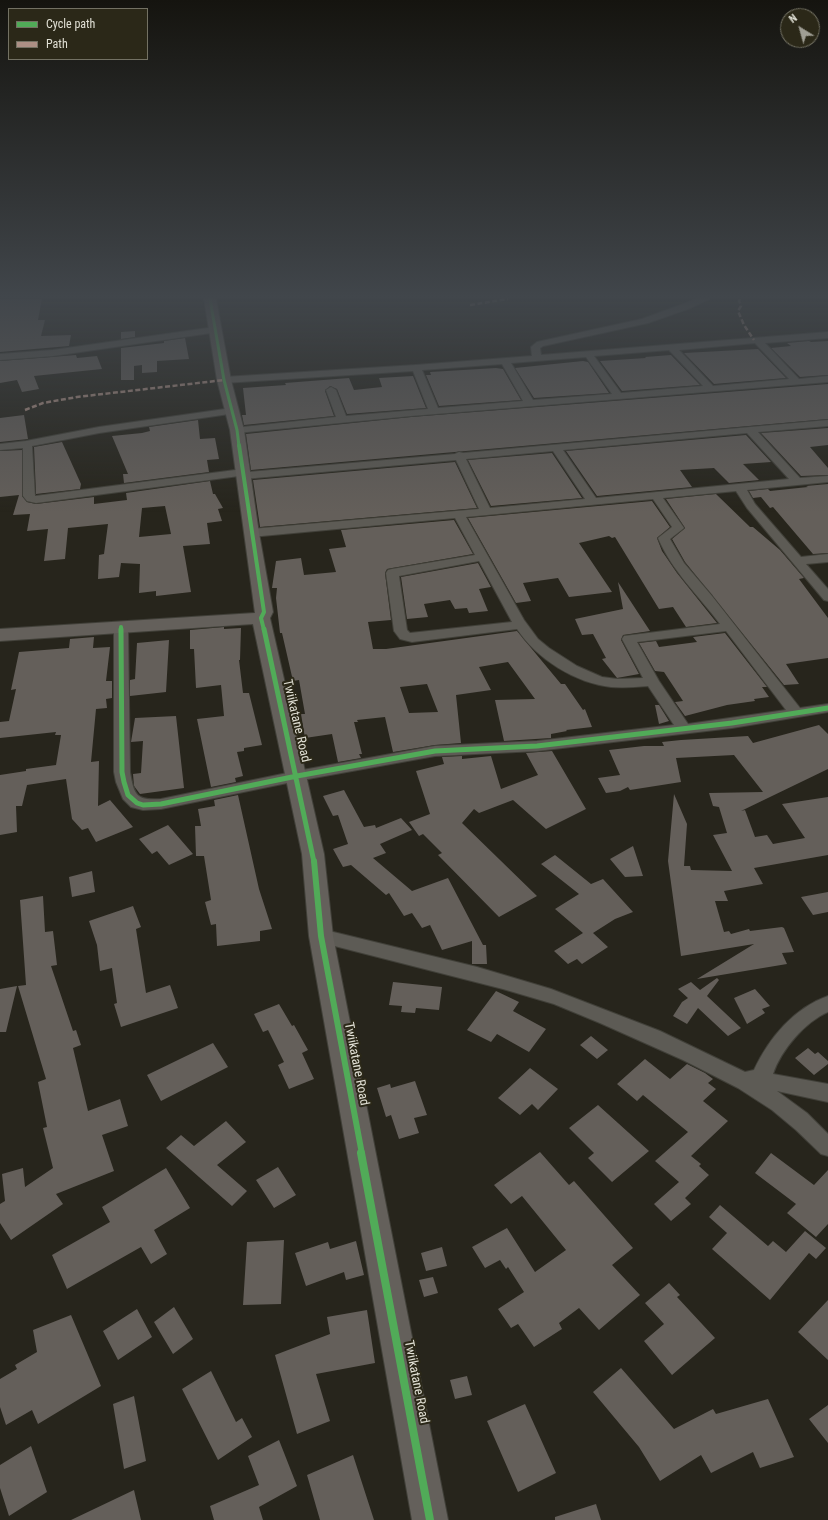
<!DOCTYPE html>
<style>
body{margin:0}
#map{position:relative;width:828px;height:1520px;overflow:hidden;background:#27251c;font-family:"Roboto Condensed",sans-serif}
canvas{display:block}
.legend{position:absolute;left:8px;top:8px;width:140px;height:52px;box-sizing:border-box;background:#2b2818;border:1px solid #737163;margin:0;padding:5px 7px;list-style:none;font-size:12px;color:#e0dfd4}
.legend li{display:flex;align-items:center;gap:8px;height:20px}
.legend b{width:20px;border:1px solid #737163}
.north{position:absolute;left:780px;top:8px;width:40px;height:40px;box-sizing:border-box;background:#2b2818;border:1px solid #737163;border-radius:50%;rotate:323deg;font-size:11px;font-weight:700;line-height:16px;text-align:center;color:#e0dfd4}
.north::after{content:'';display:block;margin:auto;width:14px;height:18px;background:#9f9e94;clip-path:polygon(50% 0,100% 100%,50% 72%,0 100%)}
</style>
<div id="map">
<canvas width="828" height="1520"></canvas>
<ul class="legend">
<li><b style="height:5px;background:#51ab58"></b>Cycle path</li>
<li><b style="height:5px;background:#ac8f84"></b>Path</li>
</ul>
<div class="north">N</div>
</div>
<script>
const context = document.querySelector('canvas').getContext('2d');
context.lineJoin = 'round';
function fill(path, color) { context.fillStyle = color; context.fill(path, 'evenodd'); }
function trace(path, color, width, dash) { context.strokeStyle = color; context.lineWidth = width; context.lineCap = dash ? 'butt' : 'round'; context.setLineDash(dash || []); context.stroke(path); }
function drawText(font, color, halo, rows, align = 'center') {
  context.font = font + ' "Roboto Condensed",sans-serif'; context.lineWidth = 4; context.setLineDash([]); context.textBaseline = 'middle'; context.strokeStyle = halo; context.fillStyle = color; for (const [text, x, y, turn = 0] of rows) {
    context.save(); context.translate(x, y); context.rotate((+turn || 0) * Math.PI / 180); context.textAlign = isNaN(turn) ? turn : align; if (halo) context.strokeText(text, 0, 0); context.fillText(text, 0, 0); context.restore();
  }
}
fill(new Path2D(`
 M0 299H42L38 320H45L41 336 71 335 69 346 0 352Z
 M135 331V337L121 339V332Z
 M185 338 189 359 157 361V372L142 373V365L134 366V380H121V348L164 343V341Z
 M809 341 811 342 828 341V375L800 377 771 348 791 346 787 343Z
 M758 349 786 378 714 384 684 353Z
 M76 355 77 358 97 356 102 369 34 376 39 389 22 392 17 380 0 383V361Z
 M671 355 700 385 622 391 600 361 646 358 645 357Z
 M583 361 588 362 609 393 534 398 515 368Z
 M496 368 503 369 521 400 439 406 426 375H431L430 372Z
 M413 376 426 408 347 414 337 389 330 386 325 391 334 416 244 425 242 415H246L243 388 286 385 285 383 349 378 354 390 382 387 379 378Z
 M828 384V419L251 470 246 434 411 417Z
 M24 415 28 439 0 442V418Z
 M198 420 200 439 215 438 219 459 207 460 209 472 124 483 123 474H128L112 436 142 433 150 431 149 427Z
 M828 428V445L810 447 828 468V475L801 476 761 433Z
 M746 435 771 462 743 464 759 480 729 483 714 468 680 470 692 487 597 496 566 451Z
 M62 442 81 484 80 489 36 494 34 447Z
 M22 450V496L27 502 36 504 94 497V504L127 500 126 493 210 481 213 494H215L223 508 218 509 222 521 207 523 210 544 183 546 191 592 156 596V591L139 593 140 564 121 563 119 577 98 579 99 555 104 554 108 524 68 528 65 559 44 561 48 529 27 531 30 514 13 515 19 495 0 497V451ZM165 506 171 534 139 537 142 508Z
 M552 453 582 498 491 506 468 460Z
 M455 462 477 508 260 527 253 480Z
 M828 484V553L813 554 773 507 770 508 761 497 753 498 749 491 768 489 770 491 808 487 806 486Z
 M716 494 750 527H753L780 550 804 578 799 579 828 618V658L786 664 799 684 784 685 685 562 672 539 685 528 666 499Z
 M652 501 670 527 657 538 662 551 677 573 717 623 686 627 673 607 659 609 615 537 612 538 609 536 579 543 612 592 569 597 558 578 523 583 531 601 516 603 468 518Z
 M454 520 473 554 387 569 385 573 391 620 368 622 373 649H386L517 631 561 684H565L583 710 585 709 592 727 566 730 567 731 551 734V738L504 741 495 700 535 699 508 662 479 667 491 690 456 695 461 743 435 745 393 752 385 717 357 720 358 722H354L362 754H359L361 758 338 762 332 734 305 738 301 714H305L299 680 293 681 282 633H280L276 598 277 588H272L276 561 301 558 304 575 336 572 329 549 346 547 341 530ZM427 684 438 712 409 713 400 687Z
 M478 563 491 587 479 589 488 611 469 613 467 608 455 609 450 600 424 604 428 617 407 619 401 577Z
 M618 582 650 631 623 635 621 640 639 674 617 678 602 659 606 658 593 634 582 635 575 619 623 609Z
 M224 627V629L241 628 240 660H239L243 693H249L262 745 244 748V751L237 752 243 776 235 778 236 782 211 787 197 719 224 716 221 685 196 688 194 649H190V630Z
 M725 633 767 687H762L769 697 754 699 755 701 727 705 685 716 675 702 683 701 664 672 655 671 639 643 656 641 659 647 697 642 693 637Z
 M94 637 93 648 110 647 106 681H112V698L106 699 107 708 96 709 91 762 99 761 98 806 110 800 133 827 96 842 88 828 82 830 72 819 66 779 27 785 22 806H16L17 832 0 835V775L26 771V769L56 765 61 735H55L56 732 0 738V722L9 721 16 689 11 690 19 652 69 648 70 639Z
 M169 640 166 692 130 696V680L135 679 137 643Z
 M655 705H659L669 721 659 724Z
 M176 716 184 788 140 794 134 786 133 774 141 773 143 741 131 742 135 718Z
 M819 725 828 734V769L741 811 745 810 755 837 767 835 773 844 805 838 782 804 828 797V855L754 868 763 884 724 891 728 901H715L724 932 729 931 731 934 749 929 750 931 782 927 784 928 794 952 782 953 787 964 697 979 754 944 681 956 668 861 674 794 687 824 684 866H690L691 870 732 871 713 835 727 833 719 807 713 806 709 793 763 792 734 755 676 758 681 782 630 790 628 787 620 791 606 793 598 778 620 775 609 750 644 746H664L662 742 681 740 748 736 753 743Z
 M552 751 586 809 546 829 513 800 479 813 474 809 462 823 537 896 499 917 438 855 442 853 423 834 419 836 409 822 430 814 416 771 444 764 442 757 462 756V759L491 756 501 789 538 775 526 753Z
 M344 790 364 827 375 825 376 828 401 818 412 830 380 844 386 853 373 858 412 891 448 878 483 945H486L487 964H472V941L442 950 430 925 422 928 412 913 404 916 389 893 386 895 351 865 343 867 333 849 348 844 338 815 333 816 323 796Z
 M238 795 259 889 272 929 260 931V941L217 946 216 924 211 925 205 902 211 900 204 856H196L195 826H201L198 809 215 806 214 800Z
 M168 825 193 854 169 865 157 851 152 854 139 839Z
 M633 846 643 876 625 877 610 859Z
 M555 855 591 884 603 879 633 912 615 919 593 933 608 947 582 964 577 959 568 964 554 951 583 933 555 909 579 894 541 864Z
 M92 871 95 892 72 897 69 877Z
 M828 892V912L813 915 801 897Z
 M43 896 45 932 53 931 57 965 51 966 73 1031 76 1030 81 1045 73 1048 88 1111 120 1099 128 1126 102 1135 114 1171 56 1194 63 1204 11 1240 0 1223V1204L5 1201 2 1174 23 1168 25 1187 53 1168 43 1128 47 1127 38 1082 46 1079 18 986 26 985 20 900Z
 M133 906 141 927 136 929 146 993 170 985 178 1008 121 1027 114 1004 117 1003 112 968 100 971 97 945 89 921Z
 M717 978 719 980 707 996 741 1028 728 1036 698 1008 687 1024 673 1016 682 1002 688 998 678 989 691 982 700 990Z
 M393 982 442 987 439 1010 416 1008 415 1013 401 1012 402 1006 389 1005Z
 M17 986 6 1032H0V989Z
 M755 989 770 1006 762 1009 765 1013 747 1024 734 998Z
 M496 991 519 1002 513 1011 546 1029 529 1052 497 1034 491 1042 467 1030Z
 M279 1004 292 1026 294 1025 308 1050 302 1053 314 1079 289 1089 278 1065 284 1062 268 1030 263 1032 254 1014Z
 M591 1036 608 1050 597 1059 580 1045Z
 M213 1043 228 1067 161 1101 147 1075Z
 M808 1048 815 1054 818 1052 828 1061V1064L814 1075 795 1058Z
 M645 1059 670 1079 687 1064 705 1073 713 1079 708 1083 716 1089 703 1101 728 1121 691 1156 701 1164 699 1166 709 1175 685 1198 691 1204 671 1221 654 1204 679 1182 655 1161 688 1132 643 1095 637 1101 617 1084Z
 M530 1068 558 1089 538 1110 532 1104 520 1115 498 1098Z
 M415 1081 427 1115 414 1118 419 1133 399 1139 391 1115 386 1117 377 1088 390 1084 391 1088Z
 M598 1105 649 1151 612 1182 588 1158 594 1153 569 1128Z
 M226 1121 246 1142 217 1165 247 1191 232 1206 166 1148 181 1135 194 1146Z
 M540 1152 569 1185 574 1181 633 1248 612 1265 640 1295 599 1330 579 1308 559 1323 562 1329 534 1347 518 1324 511 1328 498 1309 524 1292 508 1267 506 1269 500 1260 485 1268 472 1247 507 1228 535 1272 566 1250 522 1196 511 1204 494 1185Z
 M771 1153 814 1185 828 1170V1224L816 1237 787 1213 796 1204 755 1173Z
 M278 1167 296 1195 274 1208 256 1180Z
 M166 1168 190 1208 154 1230 167 1254 151 1264 141 1247 67 1289 52 1255 110 1222 102 1207Z
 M720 1205 768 1246 773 1241 786 1252 805 1231 826 1248 816 1259 809 1253 770 1300 712 1249 727 1233 709 1217Z
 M284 1240 281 1304 243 1305 247 1242Z
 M356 1241 364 1275 346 1280 344 1272 306 1286 295 1253 328 1242 330 1249Z
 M442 1247 447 1266 426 1271 421 1253Z
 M433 1277 438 1293 424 1297 419 1280Z
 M669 1283 680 1295 677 1297 715 1338 672 1375 644 1341 664 1324 645 1303Z
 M828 1300V1360L798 1332Z
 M174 1307 193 1339 173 1354 154 1322Z
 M137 1309 152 1337 118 1360 103 1331Z
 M367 1310 375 1363 316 1374 330 1421 297 1434 275 1355 330 1334 327 1317Z
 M71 1315 101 1386 38 1424 32 1410 6 1425 0 1407V1379L17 1369 15 1365 37 1352 33 1330Z
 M621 1368 674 1429 713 1409 716 1414 768 1399 794 1457 760 1468 753 1452 711 1473 701 1455 660 1481 639 1447 593 1392Z
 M211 1371 236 1422 242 1418 252 1437 218 1460 182 1389Z
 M467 1376 472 1395 455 1399 450 1380Z
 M134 1396 146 1461 124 1469 113 1404Z
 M525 1404 556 1473 518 1492 487 1421Z
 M828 1405V1443L809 1419Z
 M279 1440 297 1486 259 1507 263 1520H214L210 1506 259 1485 248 1456Z
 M31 1446 47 1492 9 1516 0 1488V1465Z
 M353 1455 374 1520H320L307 1475Z
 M134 1490 141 1520H71Z
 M596 1504 601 1520H555V1517Z`), '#645f5a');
const street = new Path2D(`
 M697 299H709L688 309 648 323 543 346 540 348 541 355 828 332V338L765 343 799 379 828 376V382L411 416 237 433 232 430 233 428 336 417 326 390 331 387 336 390 346 416 428 409 413 371 224 383 219 380 224 377 416 365 532 356 531 347 537 342 642 319ZM755 343 789 379 713 386 679 350ZM669 350 703 386 621 393 594 356ZM586 357 612 394 533 400 511 363ZM502 364 523 401 438 408 422 370Z
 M215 327 219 330 218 332 53 356 0 360V354L53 350Z
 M232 408 237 411 236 413 99 433 32 446 35 496 243 469 247 470 248 472 455 454 459 452 463 453 828 420V426L758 432 800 478 828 476V482L747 490 755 504 801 557 828 554V562L806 564 828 589V601L824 600 747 508 736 491 663 498 684 528 670 539 684 563 712 596 800 708 828 704V712L732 728 537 751 435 756 297 781 161 809 143 810 131 807 123 799 116 782 114 772V627L116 624H126L128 627 130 772C134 795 136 801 161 799L297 771 435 746 537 741 674 725 648 686C636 687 623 688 611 687 575 683 537 659 517 629L412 642 400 639 394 631 386 573 388 570 392 569 475 555 455 518 251 537 247 535 245 533 247 531 251 529 479 509 456 460 244 479 240 478 239 476 36 503 27 501 23 496V448L0 450V444L26 441 99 427ZM747 433 789 479 596 498 563 450ZM553 451 585 499 490 508 466 459ZM653 499 672 527 658 538C672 571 699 596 720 624L624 636 622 639 643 678 617 679 602 677 577 666 549 648 538 639 524 620 466 517ZM479 561 512 622 410 633 407 630 399 576ZM726 631 786 710 688 724 659 681 637 642Z
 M321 929 477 967 551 989 660 1031 745 1072 754 1070C769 1038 794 1008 828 996V1012C805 1022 781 1050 773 1074L828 1084V1102L777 1091 807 1113 828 1134V1156L821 1154 796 1130 772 1110 738 1088 683 1060 600 1023 554 1004 503 989 315 941 312 936 315 931Z`);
const secondary = new Path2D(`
 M204 299H216L231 380 244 430 259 533 273 612 270 618 324 854 333 936 448 1520H412L309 936 302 854 253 624 0 641V629L255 613 230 430 217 380Z`);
trace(street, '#414039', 2);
trace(secondary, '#414039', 2);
fill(street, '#5d5b55');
fill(secondary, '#64605b');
trace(new Path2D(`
 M740 299 739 301 741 306 738 311 744 325 754 340
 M470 305 508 299
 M25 410 43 403 77 397 224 380`), '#ac8f84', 2.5, [5, 2.5]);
trace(new Path2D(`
 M210 299 224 380 237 430 239 446`), '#51ab58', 3);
trace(new Path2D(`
 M239 445 264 612 261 618 264 630
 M121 627V630`), '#51ab58', 4);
trace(new Path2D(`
 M121 629 122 772 124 782 128 795 137 803 143 805 161 804 297 776 435 751 537 746 732 723 828 708
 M264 629 314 862`), '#51ab58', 5);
trace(new Path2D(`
 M314 861 321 936 362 1154`), '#51ab58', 6);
trace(new Path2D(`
 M361 1153 430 1520`), '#51ab58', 8);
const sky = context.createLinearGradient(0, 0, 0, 512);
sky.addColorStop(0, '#15140f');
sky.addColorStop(0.58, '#41464b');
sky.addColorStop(1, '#41464b00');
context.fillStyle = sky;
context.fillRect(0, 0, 828, 512);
drawText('13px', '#e0dfd4', '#2b2818', [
 ["Twiikatane Road",296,721,77],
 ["Twiikatane Road",356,1064,79],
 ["Twiikatane Road",416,1382,79]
]);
</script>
